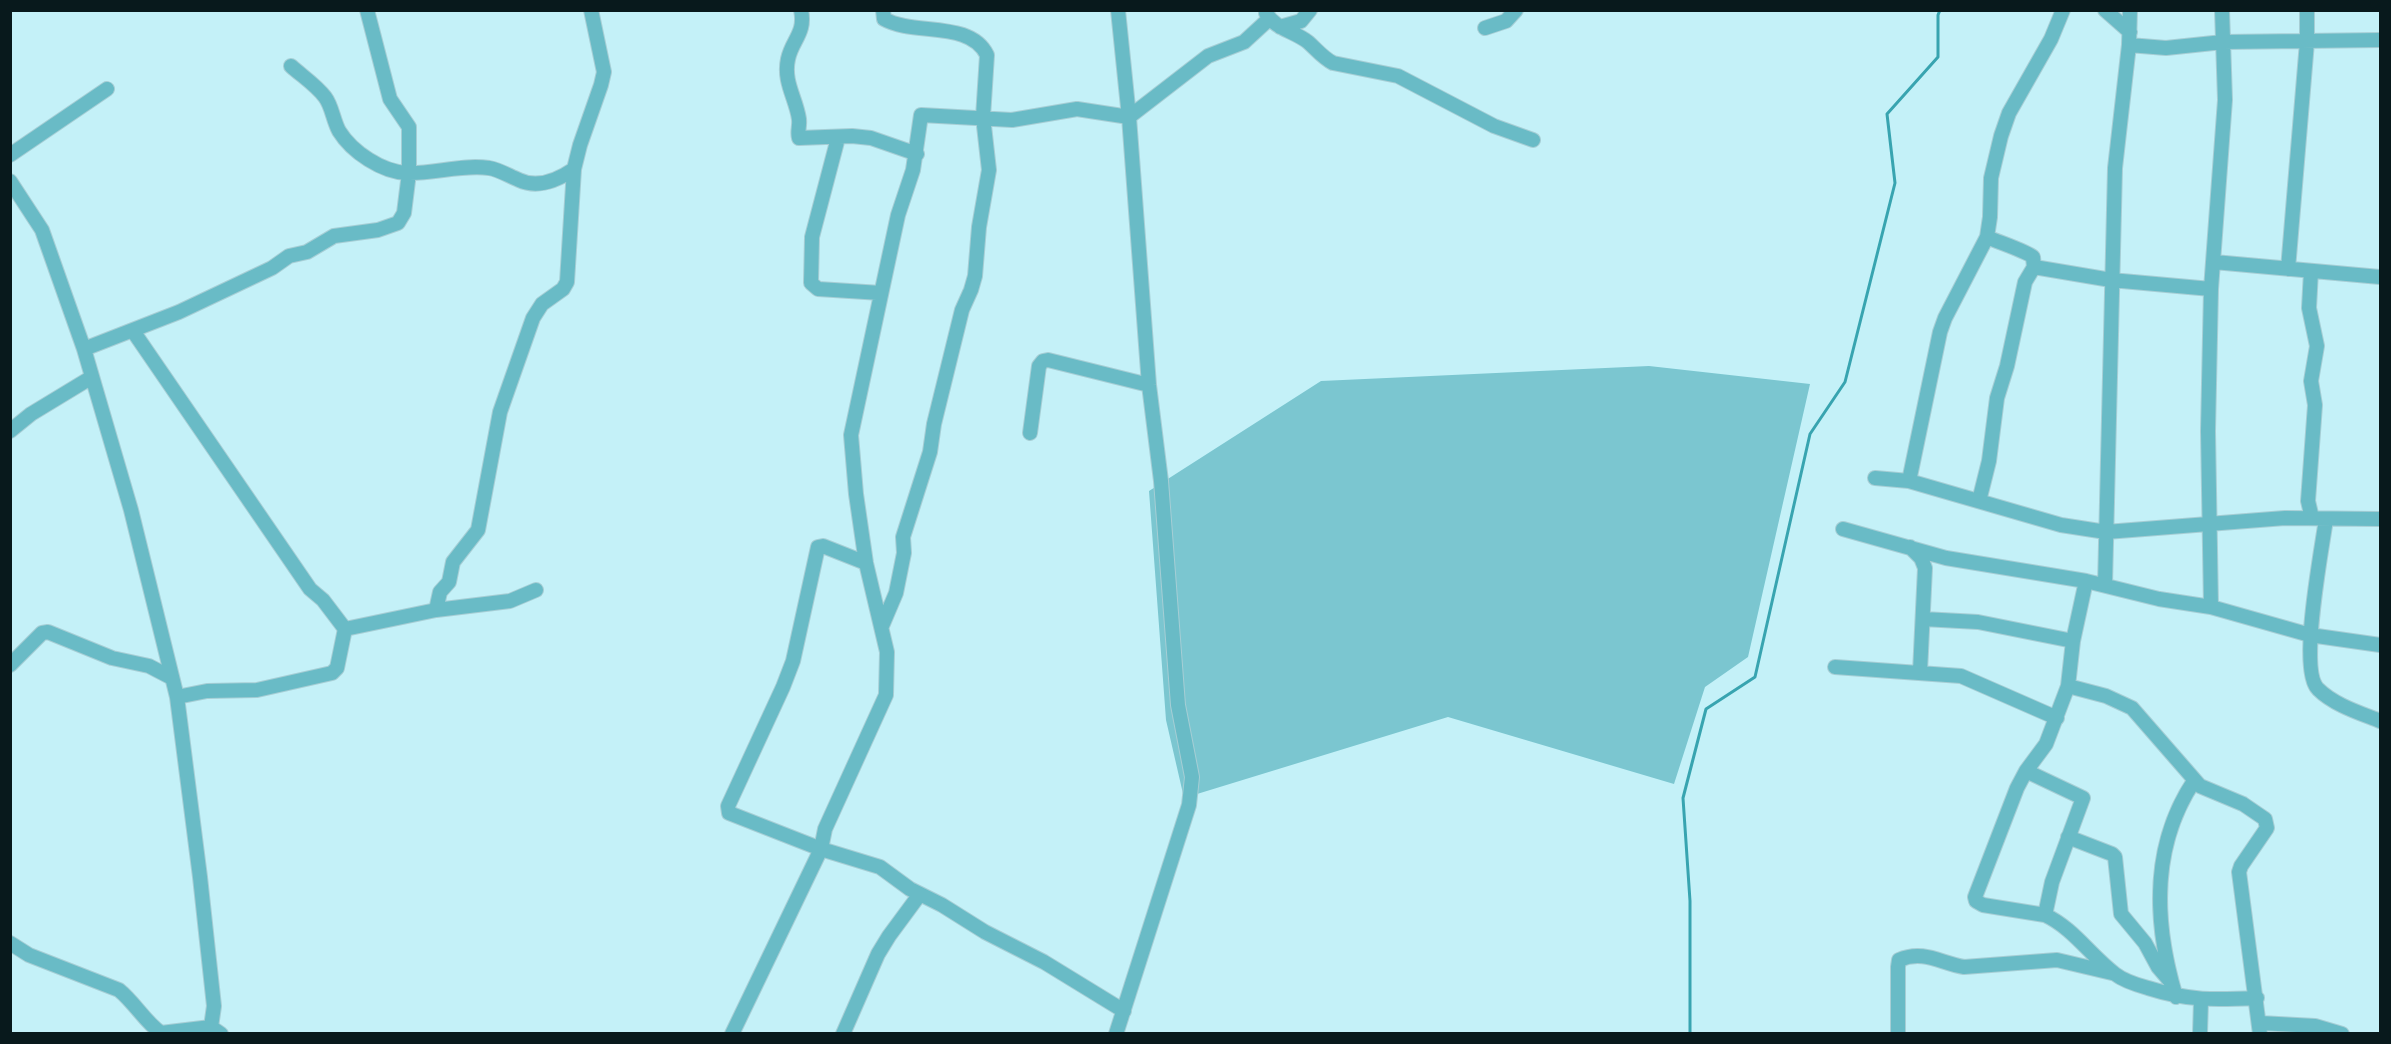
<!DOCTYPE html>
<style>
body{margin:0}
#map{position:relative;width:2391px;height:1044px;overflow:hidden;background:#c4f1f8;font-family:"Asap Condensed",sans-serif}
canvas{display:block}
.frame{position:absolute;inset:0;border:12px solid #08191c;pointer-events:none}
</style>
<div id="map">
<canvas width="2391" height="1044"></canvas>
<div class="frame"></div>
</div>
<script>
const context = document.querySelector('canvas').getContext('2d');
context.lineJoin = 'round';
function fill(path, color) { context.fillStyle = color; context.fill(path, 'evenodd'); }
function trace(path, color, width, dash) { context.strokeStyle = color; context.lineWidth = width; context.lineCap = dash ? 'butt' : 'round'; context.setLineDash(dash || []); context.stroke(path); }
fill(new Path2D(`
 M1649 366 1810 384 1748 657 1705 687 1674 784 1448 717 1184 798 1166 720 1149 491 1321 381Z`), '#7bc6d0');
trace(new Path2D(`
 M1690 1034V901L1683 798 1706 709 1755 677 1810 434 1845 382 1895 183 1887 114 1938 57V15L1940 10`), '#38a4b0', 3);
const minor = new Path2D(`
 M801 10C806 33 792 40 788 59 783 82 796 98 799 119 800 126 797 132 799 138L852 136 871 138 917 154
 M2105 10 2130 32
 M1266 13C1275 29 1294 31 1308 42 1317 50 1323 58 1333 63L1398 76 1494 126 1533 140
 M1280 27 1301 21 1310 10
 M1485 28 1506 21 1516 10
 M2129 45 2166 48 2223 42 2380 40
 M291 66C302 76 316 85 325 97 332 106 333 120 339 131 352 152 382 172 407 173 434 174 462 164 489 168 500 170 509 176 519 180 538 189 558 180 574 169
 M838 138 812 237 811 283 818 289 881 293
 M10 155 107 89
 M10 181 42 230 84 349 131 510 177 697 200 877 214 1006 210 1034
 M2214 262 2380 277
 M2034 267 2111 280 2211 289
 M2288 269 2307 42V10
 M2311 271 2309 308 2317 346 2311 381 2315 405 2308 501 2312 518
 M133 331 310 589 323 600 345 629 337 668 332 673 257 690 207 691 177 697
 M84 349 179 312 272 268 289 256 307 252 334 236 378 230 398 223 404 213 409 173V127L390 99 367 10
 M10 431 31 414 92 377
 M1030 433 1039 366 1043 361 1048 360 1149 385
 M1875 478 1909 481 2061 525 2106 532 2285 518 2380 519
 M1909 481 1940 332 1945 318 1987 237 1990 217 1991 178 2001 136 2009 113 2051 39 2063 10
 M1979 501 1989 461 1997 398 2007 366 2025 282 2034 267 2033 257C2026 251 1998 242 1987 237
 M2326 519C2322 549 2298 670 2318 689 2334 705 2360 713 2380 721
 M1843 529 1946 558 2086 581 2159 599 2211 607 2310 635 2380 645
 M1910 547 1921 558 1925 568 1920 672
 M866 563 823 546 818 547 793 661 783 687 728 806 729 813 821 849 880 867 910 889 942 905 985 932 1044 962 1124 1011
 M2086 581 2073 641 2068 686 2046 744 2026 771 2017 788 1975 897 1976 901 1983 905 2045 915C2073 928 2090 955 2115 974 2124 981 2137 985 2148 988 2189 1001 2215 1000 2257 998
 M2105 585 2115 168 2129 45 2130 10
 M2211 607 2208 431 2211 289 2225 100 2222 10
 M436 610 440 592 449 582 453 562 478 530 500 412 533 318 542 304 563 289 567 282 574 169 580 145 601 85 604 72 591 10
 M1923 619 1978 622 2073 641
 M882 626 896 593 904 553 903 537 930 452 934 424 962 310 971 290 975 276 979 227 989 170 983 117 987 55C970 20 914 36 884 19L883 10
 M345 629 436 610 510 601 536 590
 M10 665 42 633 48 632 112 658 149 666 172 678
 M1835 667 1961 676 2057 718
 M2068 686 2106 696 2132 708 2200 786 2243 804 2265 819 2267 828 2241 866 2239 872 2260 1034
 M2026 771 2083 798 2052 882 2045 915
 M2068 837 2112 854 2115 857 2121 914 2145 943 2158 967 2170 981
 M10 943 29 955 119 990C135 1003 145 1022 161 1033L211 1027 221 1034
 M2176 997C2154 924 2150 847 2194 781
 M2260 1023 2315 1026 2342 1034
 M732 1034 821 849 825 829 886 695 887 652 866 563 856 494 851 435 898 215 913 170 921 115 1012 120 1077 109 1129 117 1208 56 1244 42 1269 19
 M843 1034 878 954 889 936 920 894
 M1116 1034 1189 805 1192 777 1178 705 1161 481 1149 385 1129 117 1118 10
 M1898 1034V967L1899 960C1924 949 1942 964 1964 967L2057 960 2112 973
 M2200 1034 2201 1000`);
trace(minor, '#a6ced5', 16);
trace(minor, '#69bbc6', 14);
</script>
